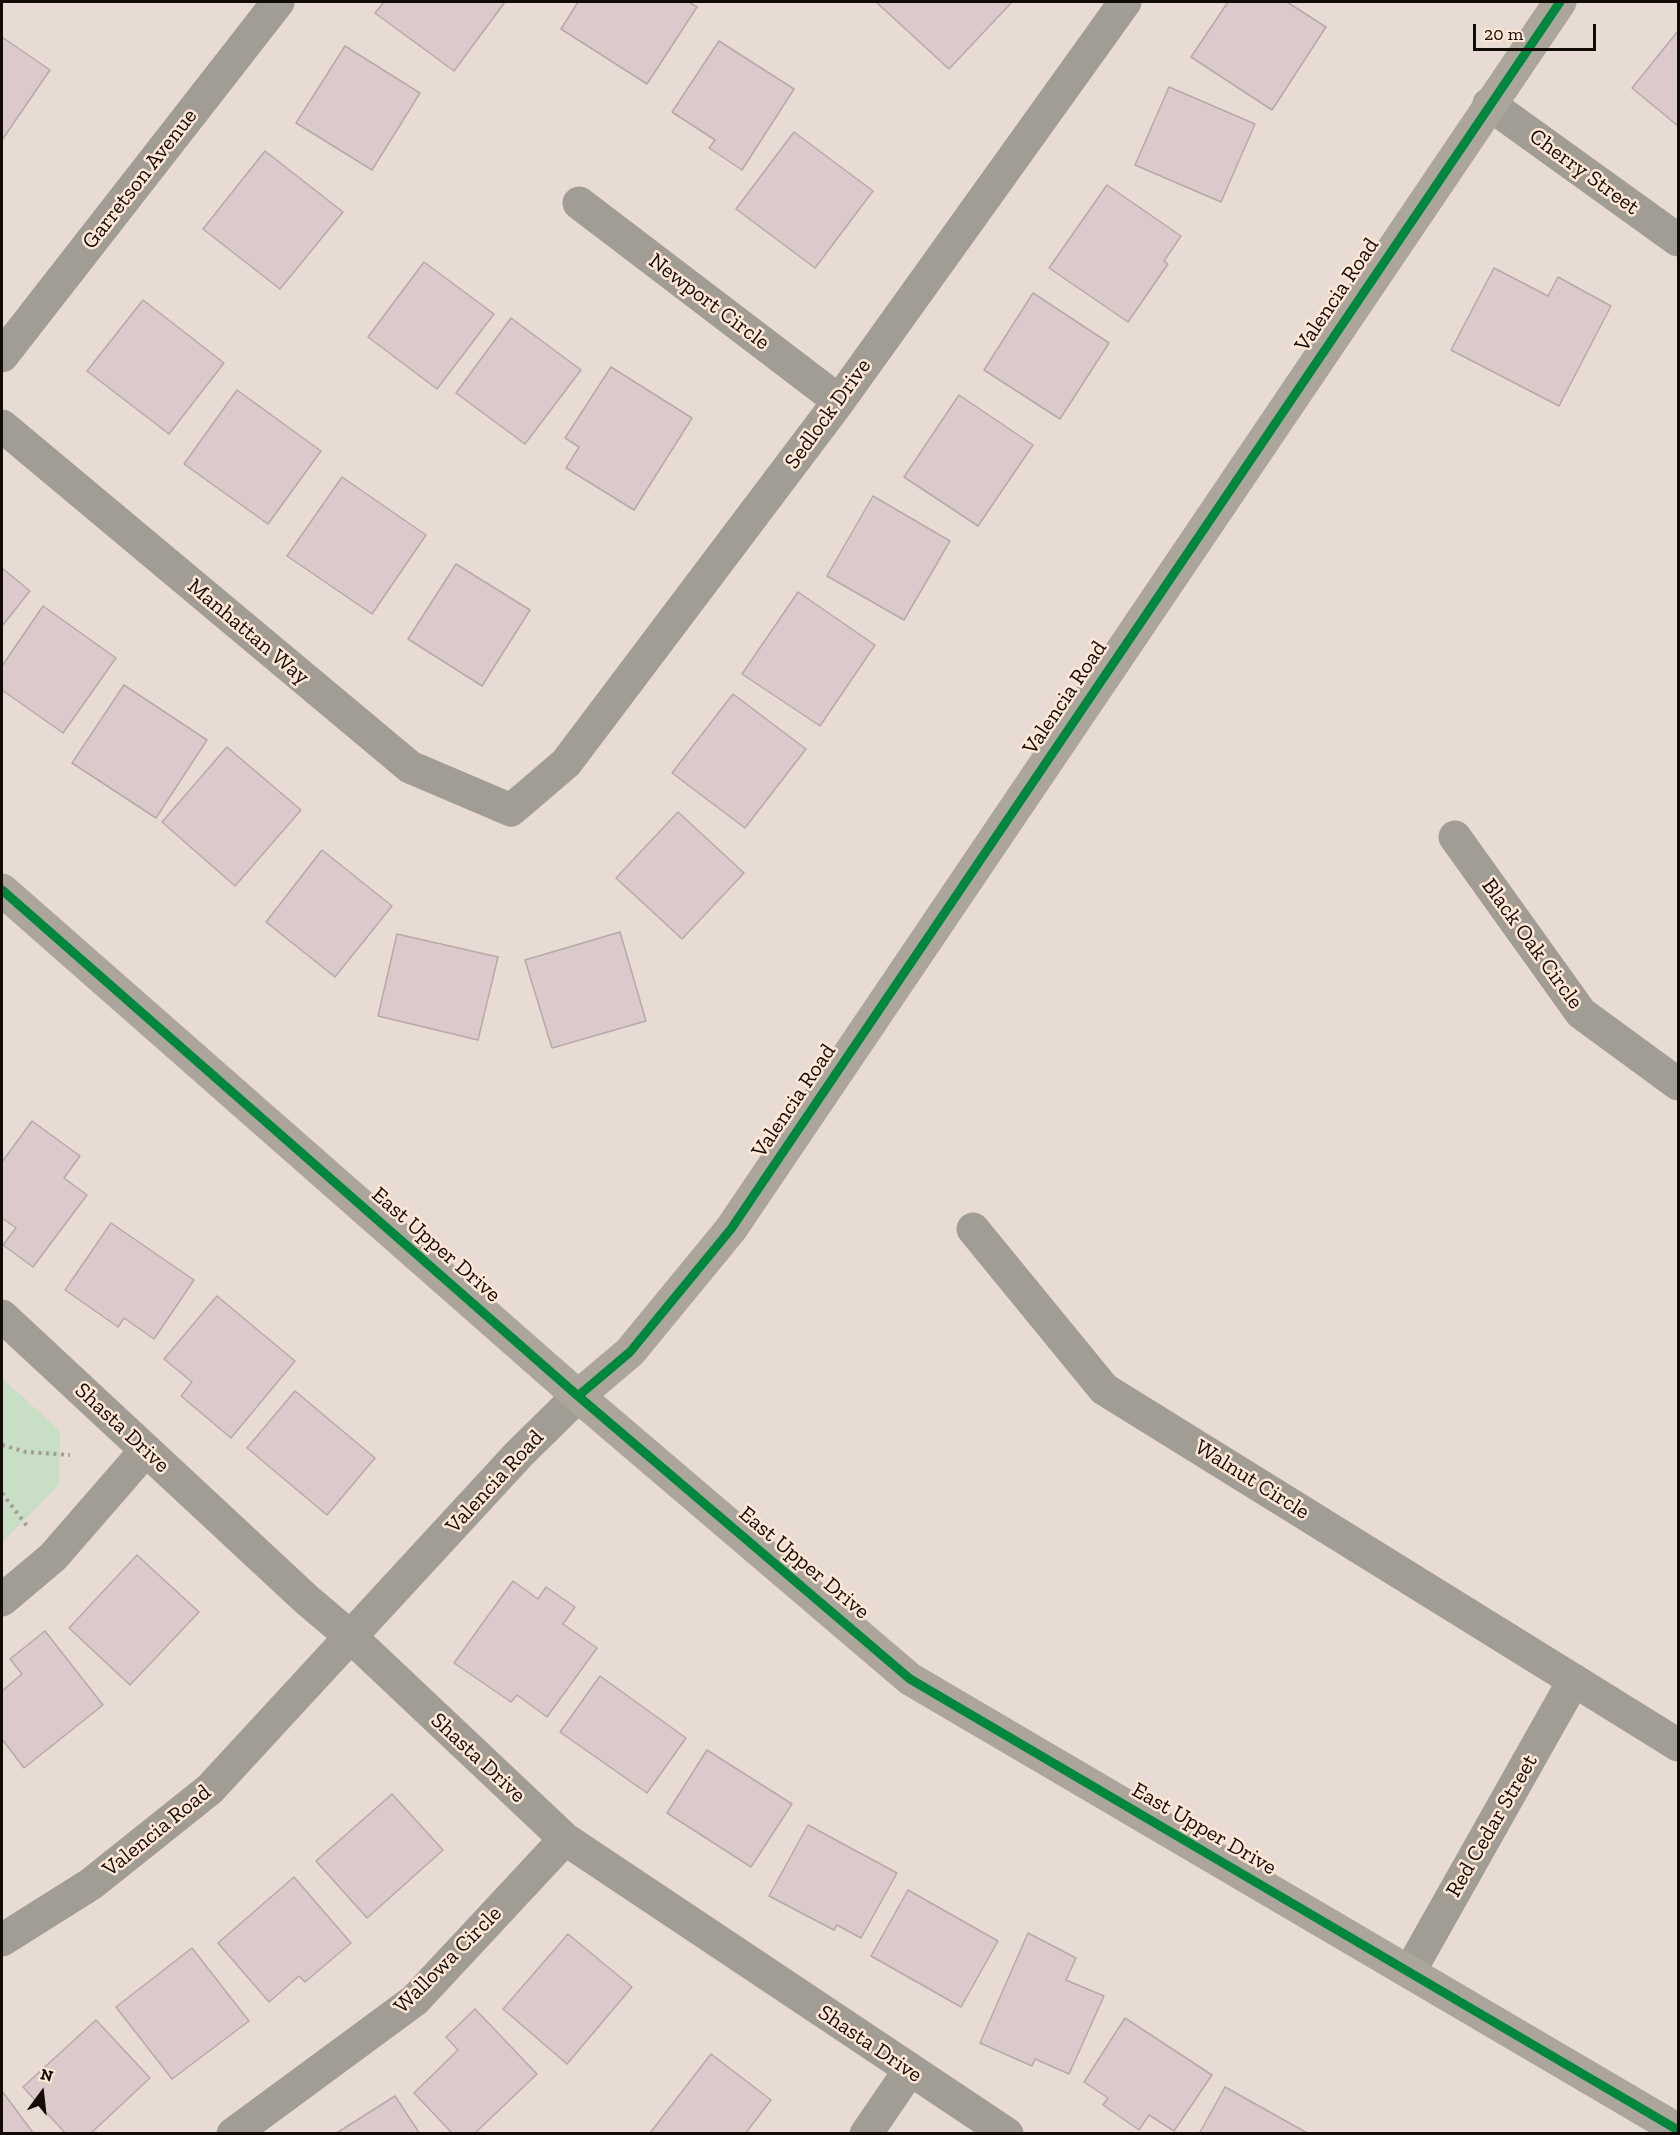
<!DOCTYPE html>
<style>
body{margin:0}
#map{position:relative;width:1680px;height:2135px;overflow:hidden;background:#e8dbd3;font-family:"Zilla Slab",serif}
canvas{display:block}
.frame{position:absolute;inset:0;border:3px solid #130b06;pointer-events:none}
.north{position:absolute;left:12px;top:2063px;width:60px;height:60px;-webkit-text-stroke:4px #ffe7d6;paint-order:stroke;rotate:15deg;font-size:16px;font-weight:700;line-height:24px;text-align:center;color:#130b06}
.north::after{content:'';display:block;margin:auto;width:21px;height:27px;background:#130b06;clip-path:polygon(50% 0,100% 100%,50% 72%,0 100%)}
.scale{position:absolute;left:1473px;top:24px;width:123px;height:27px;box-sizing:border-box;border:3px solid #130b06;border-top:0;padding-left:8px;font-size:18px;line-height:21px;white-space:nowrap;color:#130b06;-webkit-text-stroke:4px #ffe7d6;paint-order:stroke}
</style>
<div id="map">
<canvas width="1680" height="2135"></canvas>
<div class="frame"></div>
<div class="north">N</div>
<div class="scale">20 m</div>
</div>
<script>
const context = document.querySelector('canvas').getContext('2d');
context.lineJoin = 'round';
function fill(path, color) { context.fillStyle = color; context.fill(path, 'evenodd'); }
function trace(path, color, width, dash) { context.strokeStyle = color; context.lineWidth = width; context.lineCap = dash ? 'butt' : 'round'; context.setLineDash(dash || []); context.stroke(path); }
function drawText(font, color, halo, rows, align = 'center') {
  context.font = font + ' "Zilla Slab",serif'; context.lineWidth = 5; context.setLineDash([]); context.textBaseline = 'middle'; context.strokeStyle = halo; context.fillStyle = color; for (const [text, x, y, turn = 0] of rows) {
    context.save(); context.translate(x, y); context.rotate((+turn || 0) * Math.PI / 180); context.textAlign = isNaN(turn) ? turn : align; if (halo) context.strokeText(text, 0, 0); context.fillText(text, 0, 0); context.restore();
  }
}
fill(new Path2D(`
 M2 1378 60 1431 59 1485 2 1543Z`), '#c8dec5');
const building = new Path2D(`
 M384 2H505L454 71 375 13Z
 M578 2H689L697 7 647 84 561 29Z
 M876 2H1012L949 69Z
 M1228 2H1287L1326 27 1272 110 1191 57Z
 M1678 31V126L1632 88Z
 M2 37 50 70 2 140Z
 M719 41 794 89 742 170 709 148 715 140 672 112Z
 M345 46 420 93 372 170 296 123Z
 M1169 87 1255 124 1221 202 1135 165Z
 M794 132 873 191 815 268 736 209Z
 M265 151 343 212 280 289 203 229Z
 M1107 185 1181 236 1164 261 1168 264 1128 322 1049 268Z
 M424 262 494 314 437 389 368 337Z
 M1494 268 1548 296 1558 277 1611 306 1559 406 1451 350Z
 M1033 293 1109 343 1060 419 984 370Z
 M143 300 224 363 169 434 87 371Z
 M511 318 581 370 525 444 456 393Z
 M611 367 692 418 634 510 566 468 579 447 565 438Z
 M237 390 321 451 268 524 184 464Z
 M959 395 1033 445 978 526 904 477Z
 M342 477 426 535 372 614 287 556Z
 M873 496 950 541 904 620 827 576Z
 M456 564 530 610 482 686 408 639Z
 M2 568 30 591 2 626Z
 M798 592 875 645 820 726 742 674Z
 M43 606 116 658 63 733 2 690V666Z
 M124 685 207 740 156 818 72 763Z
 M733 694 806 749 745 828 672 773Z
 M227 747 301 810 235 886 162 822Z
 M678 812 744 873 682 939 616 878Z
 M322 850 392 906 335 977 266 922Z
 M620 932 646 1021 552 1048 525 960Z
 M397 934 498 957 478 1040 378 1016Z
 M32 1121 80 1156 64 1178 87 1195 33 1267 3 1245 16 1228 2 1218V1162Z
 M111 1223 194 1280 154 1339 124 1318 118 1327 65 1290Z
 M217 1296 295 1361 231 1438 181 1396 192 1382 164 1359Z
 M295 1391 375 1458 327 1515 247 1448Z
 M137 1555 199 1612 130 1685 69 1628Z
 M513 1581 538 1599 546 1587 575 1607 563 1624 597 1648 547 1717 517 1695 511 1702 454 1663Z
 M45 1631 103 1705 24 1768 2 1739V1691L22 1674 10 1659Z
 M600 1676 686 1738 647 1793 560 1732Z
 M707 1750 792 1804 751 1867 667 1813Z
 M392 1794 443 1850 367 1918 316 1861Z
 M808 1825 897 1873 861 1938 837 1925 834 1930 769 1896Z
 M294 1877 351 1943 305 1982 299 1976 269 2002 218 1943Z
 M908 1890 998 1941 961 2007 871 1956Z
 M1028 1933 1076 1958 1066 1980 1104 1996 1069 2074 1035 2059 1032 2066 980 2043Z
 M568 1934 632 1987 567 2064 503 2009Z
 M192 1948 249 2021 172 2079 116 2007Z
 M475 2009 537 2074 474 2134H453L414 2093 458 2050 446 2037Z
 M1125 2018 1212 2075 1174 2131 1149 2115 1139 2130 1103 2105 1108 2098 1084 2082Z
 M96 2020 150 2078 90 2134H66L23 2087Z
 M711 2054 771 2100 745 2134 650 2133Z
 M1225 2087 1309 2134H1199Z
 M2 2091 34 2134H2Z
 M395 2096 420 2134H335Z`);
fill(building, '#dcc9cb');
trace(building, '#b5aaa9', 1.5);
trace(new Path2D(`
 M2 1445 26 1452 70 1455
 M2 1493 27 1526`), '#a49d96', 4, [3, 4.5]);
trace(new Path2D(`
 M1489 104 1678 240
 M579 203 839 401
 M2 356 278 2
 M2 426 410 767 511 810 566 763 839 401 1125 2
 M1455 837 1581 1013 1678 1084
 M973 1229 1104 1389 1678 1745
 M2 1316 306 1599 352 1638 565 1839 1007 2134
 M2 1600 53 1557 146 1450
 M2 1940 91 1884 210 1789 519 1454 578 1396
 M1410 1971 1574 1680
 M233 2134 415 2000 565 1839
 M866 2134 909 2071`), '#a19d94', 33);
trace(new Path2D(`
 M2 890 578 1396 910 1679 1678 2130
 M578 1396 630 1352 731 1229 1560 2`), '#aca59b', 33);
trace(new Path2D(`
 M2 890 578 1396 910 1679 1678 2130
 M578 1396 630 1352 731 1229 1560 2`), '#00873e', 9);
drawText('22px', '#130b06', '#ffe7d6', [
 ["Cherry Street",1584,172,36],
 ["Garretson Avenue",140,179,-52],
 ["Valencia Road",1337,295,-56],
 ["Newport Circle",709,302,37],
 ["Sedlock Drive",828,414,-54],
 ["Manhattan Way",248,632,40],
 ["Valencia Road",1065,698,-56],
 ["Black Oak Circle",1532,944,54],
 ["Valencia Road",794,1101,-56],
 ["East Upper Drive",436,1245,41],
 ["Shasta Drive",122,1428,43],
 ["Walnut Circle",1252,1480,32],
 ["Valencia Road",495,1482,-47],
 ["East Upper Drive",804,1563,40],
 ["Shasta Drive",478,1758,43],
 ["Red Cedar Street",1492,1826,-60],
 ["East Upper Drive",1204,1829,30],
 ["Valencia Road",157,1831,-39],
 ["Wallowa Circle",448,1960,-45],
 ["Shasta Drive",870,2044,34]
]);
</script>
